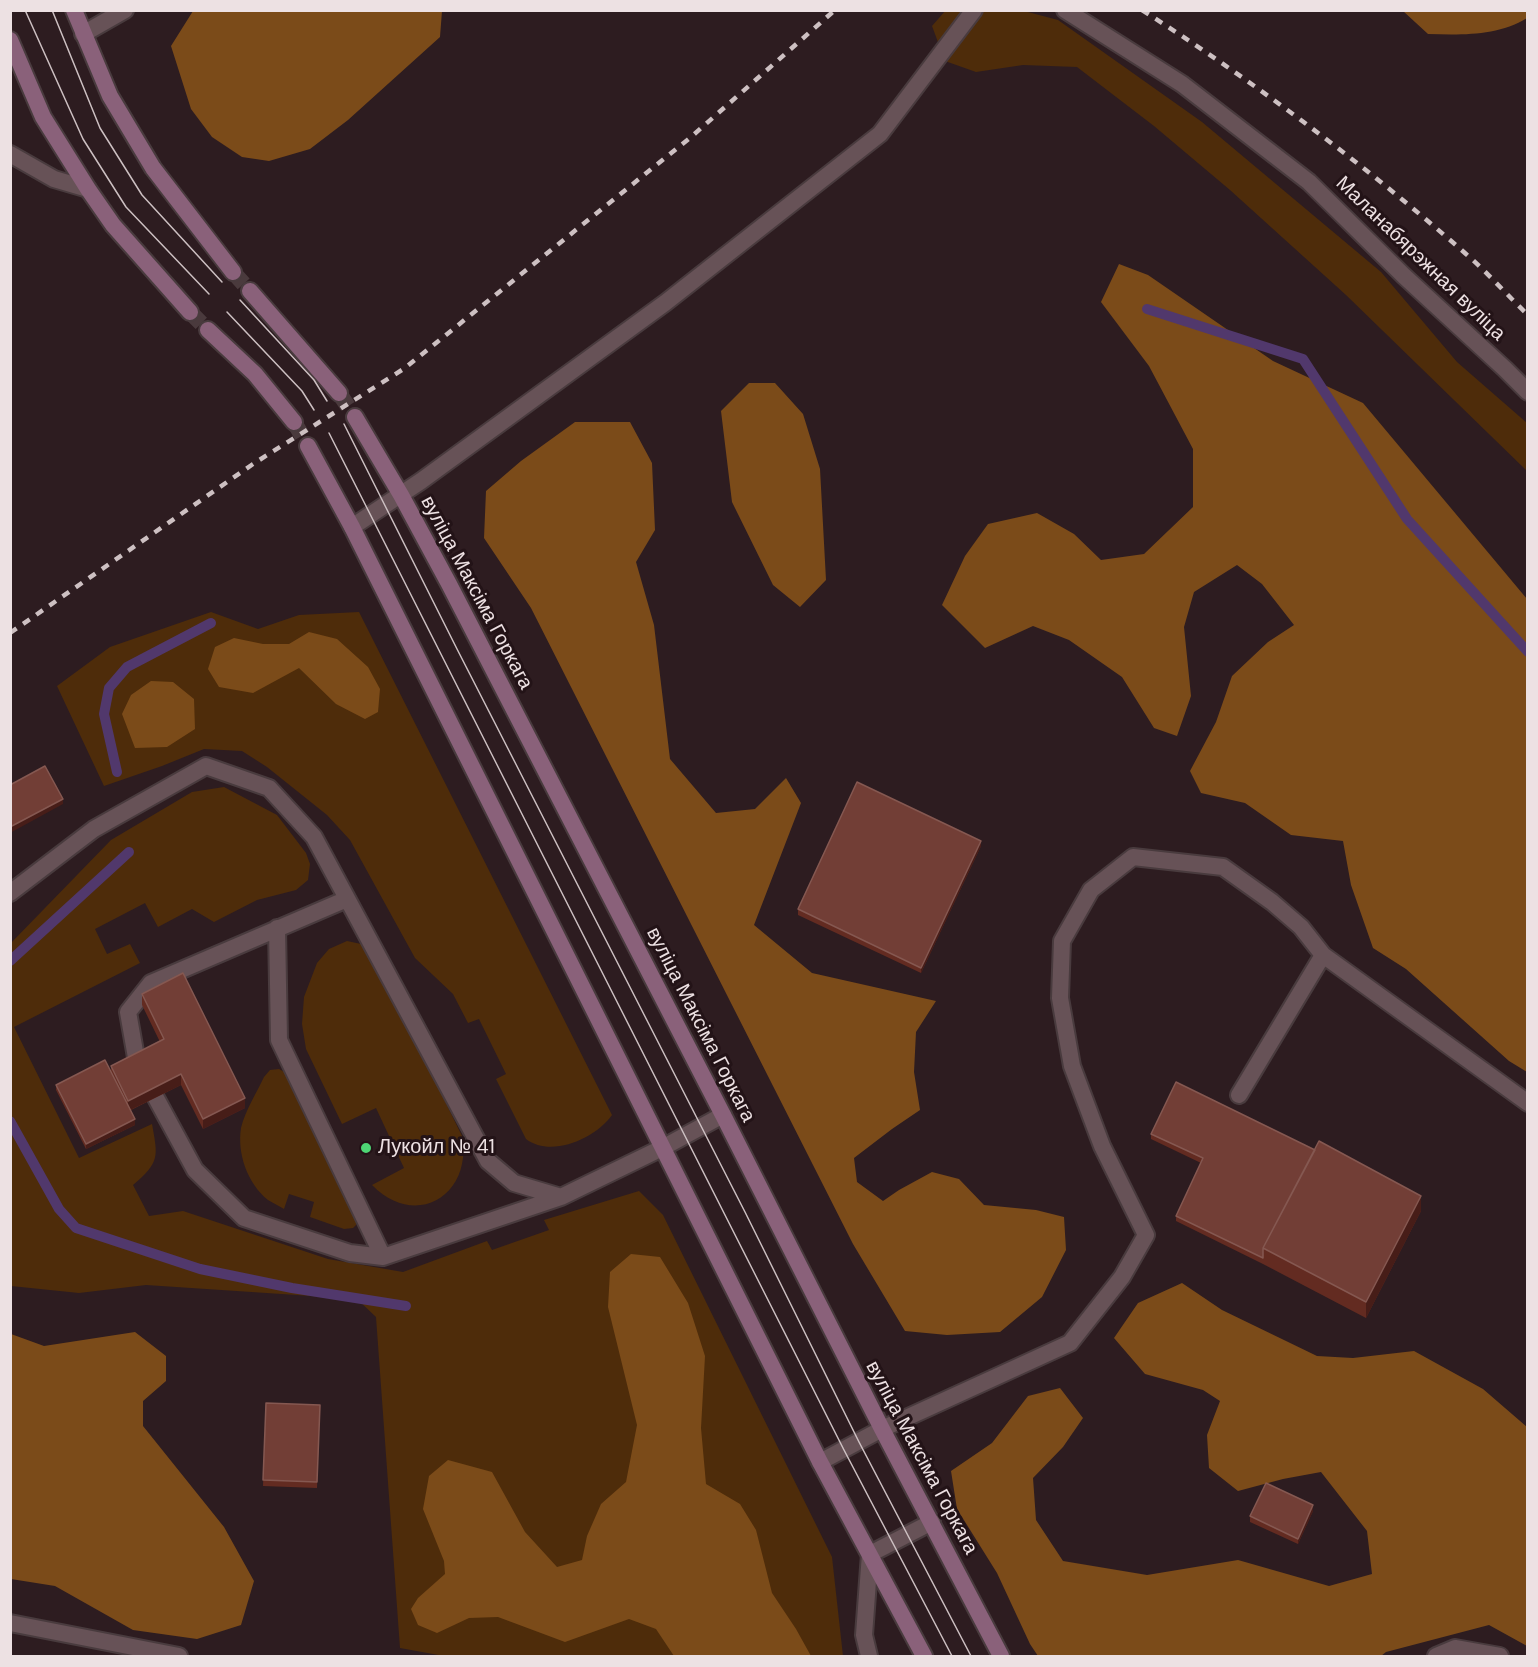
<!DOCTYPE html>
<meta charset="utf-8">
<style>
body{margin:0}
#map{position:relative;width:1538px;height:1667px;overflow:hidden;background:#2d1c20;font-family:"DM Sans",sans-serif}
canvas{display:block}
.frame{position:absolute;inset:0;border:12px solid #ede1e3;pointer-events:none}
</style>
<div id="map">
<canvas width="1538" height="1667"></canvas>
<div class="frame"></div>
</div>
<script>
const context = document.querySelector('canvas').getContext('2d');
context.lineJoin = 'round';
function fill(path, color) { context.fillStyle = color; context.fill(path, 'evenodd'); }
function trace(path, color, width, dash) { context.strokeStyle = color; context.lineWidth = width; context.lineCap = dash ? 'butt' : 'round'; context.setLineDash(dash || []); context.stroke(path); }
function drawText(font, color, halo, rows, align = 'center') {
  context.font = font + ' "DM Sans",sans-serif'; context.lineWidth = 6; context.setLineDash([]); context.textBaseline = 'middle'; context.strokeStyle = halo; context.fillStyle = color; for (const [text, x, y, turn = 0] of rows) {
    context.save(); context.translate(x, y); context.rotate((+turn || 0) * Math.PI / 180); context.textAlign = isNaN(turn) ? turn : align; if (halo) context.strokeText(text, 0, 0); context.fillText(text, 0, 0); context.restore();
  }
}
fill(new Path2D(`
 M946 10 1024 11 1058 20 1202 122 1381 272 1457 362 1527 423V471L1346 295 1230 190 1154 126 1077 67 1023 65 976 72 945 61 932 26Z
 M211 612 258 629 299 615 359 612 612 1115C595 1139 551 1158 526 1139L496 1079 506 1074 479 1019 468 1023 453 994 415 958 350 840 327 815 267 767 242 751 204 749 162 766 104 786 57 686 110 647Z
 M224 787 277 815 306 853 310 864 308 880 296 890 257 900 214 922 192 909 158 927 145 903 95 929 107 954 130 944 140 963 14 1027 79 1158 152 1124C158 1157 160 1162 133 1185L149 1216 183 1211 328 1259 403 1272 487 1241 492 1250 549 1230 544 1220 639 1191 663 1215 832 1557 843 1656H444L400 1648 376 1317 357 1299 146 1285 79 1293 11 1286 10 944 111 840 192 792Z
 M347 941 361 944 373 954 462 1136C473 1195 416 1230 372 1185L404 1168 376 1108 342 1124 306 1049 302 1024 304 997 317 963 329 949Z
 M279 1069 286 1073 356 1217V1225L353 1228 344 1229 310 1217 314 1202 289 1194 284 1209C279 1206 273 1203 268 1200 247 1183 237 1153 241 1128 245 1111 257 1092 264 1077L270 1070Z`), '#4e2c0a');
fill(new Path2D(`
 M193 11V10L442 11 440 37 348 120 310 149 269 161 242 157 212 137 191 109 171 46Z
 M1403 11H1527V18C1498 36 1462 35 1428 34Z
 M1119 264 1148 275 1273 361 1363 403 1527 599V1072L1509 1061 1406 969 1373 948 1351 885 1343 841 1291 835 1245 803 1201 793 1190 771 1216 722 1232 676 1268 642 1294 625 1262 584 1237 565 1194 592 1184 627 1191 696 1177 736 1154 728 1122 677 1069 640 1033 626 985 648 942 605 965 556 988 524 1037 513 1074 534 1101 560 1144 554 1193 507V449L1149 366 1101 302Z
 M749 383H775L803 414 820 469 826 580 800 607 773 585 732 502 721 411Z
 M575 422H630L652 463 655 530 636 562 654 625 670 759 716 813 755 809 786 778 801 803 754 925 812 973 936 1001 916 1032 914 1072 920 1110 892 1129 854 1158 857 1182 883 1201 899 1190 932 1172 959 1179 984 1205 1036 1210 1064 1217 1066 1250 1042 1297 1000 1332 947 1335 905 1331 853 1244 531 608 484 538 486 491 521 461Z
 M309 632 337 639 368 667 380 689 378 712 365 719 336 704 299 668 253 693 219 687 208 669 215 647 234 638 263 644H289Z
 M151 681 173 682 194 699 195 729 167 747 135 748 122 714 131 695Z
 M631 1254 660 1257 688 1303 705 1356 701 1428 706 1484 740 1504 756 1530 772 1593 796 1629 811 1656H674L656 1629 629 1619 565 1642 498 1617 469 1618 437 1633 418 1625 411 1609 418 1598 445 1574 444 1561 423 1509 429 1476 448 1460 492 1472 525 1532 557 1567 582 1560 587 1536 601 1504 626 1482 637 1425 608 1307 610 1272Z
 M1182 1283 1222 1310 1317 1356 1353 1358 1414 1351 1483 1389 1527 1427V1646L1489 1625 1386 1652 1381 1656H1038L1030 1644 997 1573 957 1509 951 1471 992 1443 1028 1396 1060 1388 1083 1418 1063 1447 1033 1478 1036 1520 1063 1561 1147 1575 1238 1560 1329 1586 1372 1574 1367 1531 1321 1472 1283 1479 1238 1491 1209 1468 1207 1435 1220 1401 1203 1390 1145 1374 1114 1338 1138 1303Z
 M135 1332 166 1356V1381L143 1401V1426L224 1527 254 1581 241 1625 197 1639 133 1630 55 1586 11 1579V1334L44 1346Z`), '#7b4b19');
trace(new Path2D(`
 M1147 309 1303 359 1407 519 1528 652
 M117 772 104 714 109 688 127 667 211 623
 M10 961 129 852
 M10 1121 59 1209 76 1228 200 1269 292 1288 406 1306`), '#51386c', 10);
trace(new Path2D(`
 M233 272 250 291
 M190 312 208 330
 M339 393 355 417
 M294 422 308 446`), '#4a3a3d', 16, [16, 8]);
const service = new Path2D(`
 M83 34 125 10
 M10 154 54 179 88 189
 M10 893 94 829 206 766 269 788 314 837 488 1161 514 1183 561 1197 664 1147
 M277 928 279 1040 383 1257
 M137 1063 128 1012 151 983 347 899
 M1239 1095 1323 955
 M156 1098 195 1170 244 1218 350 1253 383 1257 561 1197
 M882 1429 1070 1343 1122 1277 1146 1235 1102 1146 1072 1066 1060 998 1062 941 1091 890 1133 857 1223 867 1272 902 1301 927 1323 955 1528 1103
 M10 1623 179 1656
 M1436 1656 1455 1648 1500 1656`);
const minor = new Path2D(`
 M1065 10 1182 84 1309 182 1404 276 1505 369 1528 392
 M352 527 421 481 665 303 880 134 974 10
 M664 1147 723 1115
 M820 1462 882 1429
 M869 1656 864 1635 870 1554 932 1522`);
const secondary = new Path2D(`
 M74 10 110 96 153 168 233 272
 M10 40 43 117 88 189 113 225 190 312
 M250 291 339 393
 M208 330 255 374 294 422
 M355 417 401 495 449 584 723 1115 882 1429 1001 1656
 M308 446 352 527 820 1462 924 1656`);
trace(service, '#493b3e', 20);
trace(minor, '#493b3e', 20);
trace(secondary, '#493b3e', 20);
trace(service, '#675257', 16);
trace(minor, '#675257', 16);
trace(secondary, '#8a617a', 16);
trace(new Path2D(`
 M25 10 83 139 126 207 209 294
 M52 10 100 128 142 195 222 282
 M240 300 314 380 327 401
 M227 312 302 391 314 410
 M344 424 457 649 745 1212 859 1442 971 1656
 M329 433 844 1450 952 1656`), '#cdc0c2', 1.5);
trace(new Path2D(`
 M1142 10C1256 83 1365 165 1466 254 1488 273 1507 295 1528 315
 M10 633 253 464 405 368 691 137 835 10`), '#cdc0c2', 4.5, [8, 8]);
fill(new Path2D(`
 M981 846 921 973 798 915V909Z
 M142 994 245 1108 203 1129 181 1085 131 1110 135 1125 86 1149 56 1090V1085L111 1072V1066L160 1042 142 1005Z
 M1151 1134 1421 1211 1366 1318 1263 1264 1176 1221V1216L1201 1163 1151 1139Z
 M266 1403 320 1405 317 1488 263 1486Z
 M1313 1511 1298 1544 1250 1522V1516Z`), '#632b21');
fill(new Path2D(`
 M63 799V804L10 833V827Z
 M981 841V846L921 973V968Z
 M181 1074V1085L128 1111V1101Z
 M245 1098V1108L203 1129V1119Z
 M135 1119V1125L86 1149V1144Z
 M1421 1196V1211L1366 1318V1302Z
 M1313 1505V1511L1298 1544V1539Z`), '#471d18');
const building = new Path2D(`
 M45 766 63 799 10 827V785Z
 M857 782 981 841 921 968 798 909Z
 M183 973 245 1098 203 1119 181 1074 128 1101 111 1066 164 1039 142 994Z
 M105 1060 135 1119 86 1144 56 1085Z
 M1176 1082 1315 1150 1263 1248V1258L1176 1216 1203 1158 1151 1134Z
 M1319 1141 1421 1196 1366 1302 1263 1248Z
 M266 1403 320 1405 317 1482 263 1480Z
 M1266 1483 1313 1505 1298 1539 1250 1516Z`);
fill(building, '#723e36');
trace(building, '#855851', 1.5);
for (const [x, y, r, color] of [
 [366,1148,6,"#4ed675"]
]) { const dot = new Path2D(); dot.arc(x, y, r, 0, 2 * Math.PI); context.fillStyle = color; context.fill(dot); trace(dot, '#231317', 2); }
drawText('20px', '#ede1e3', '#231317', [
 ["Маланабярэжная вуліца",1420,259,44],
 ["вуліца Максіма Горкага",476,593,62],
 ["вуліца Максіма Горкага",700,1025,63],
 ["вуліца Максіма Горкага",921,1458,62]
]);
drawText('20px', '#ede1e3', '#231317', [
 ["Лукойл № 41",378,1148]
], 'left');
</script>
